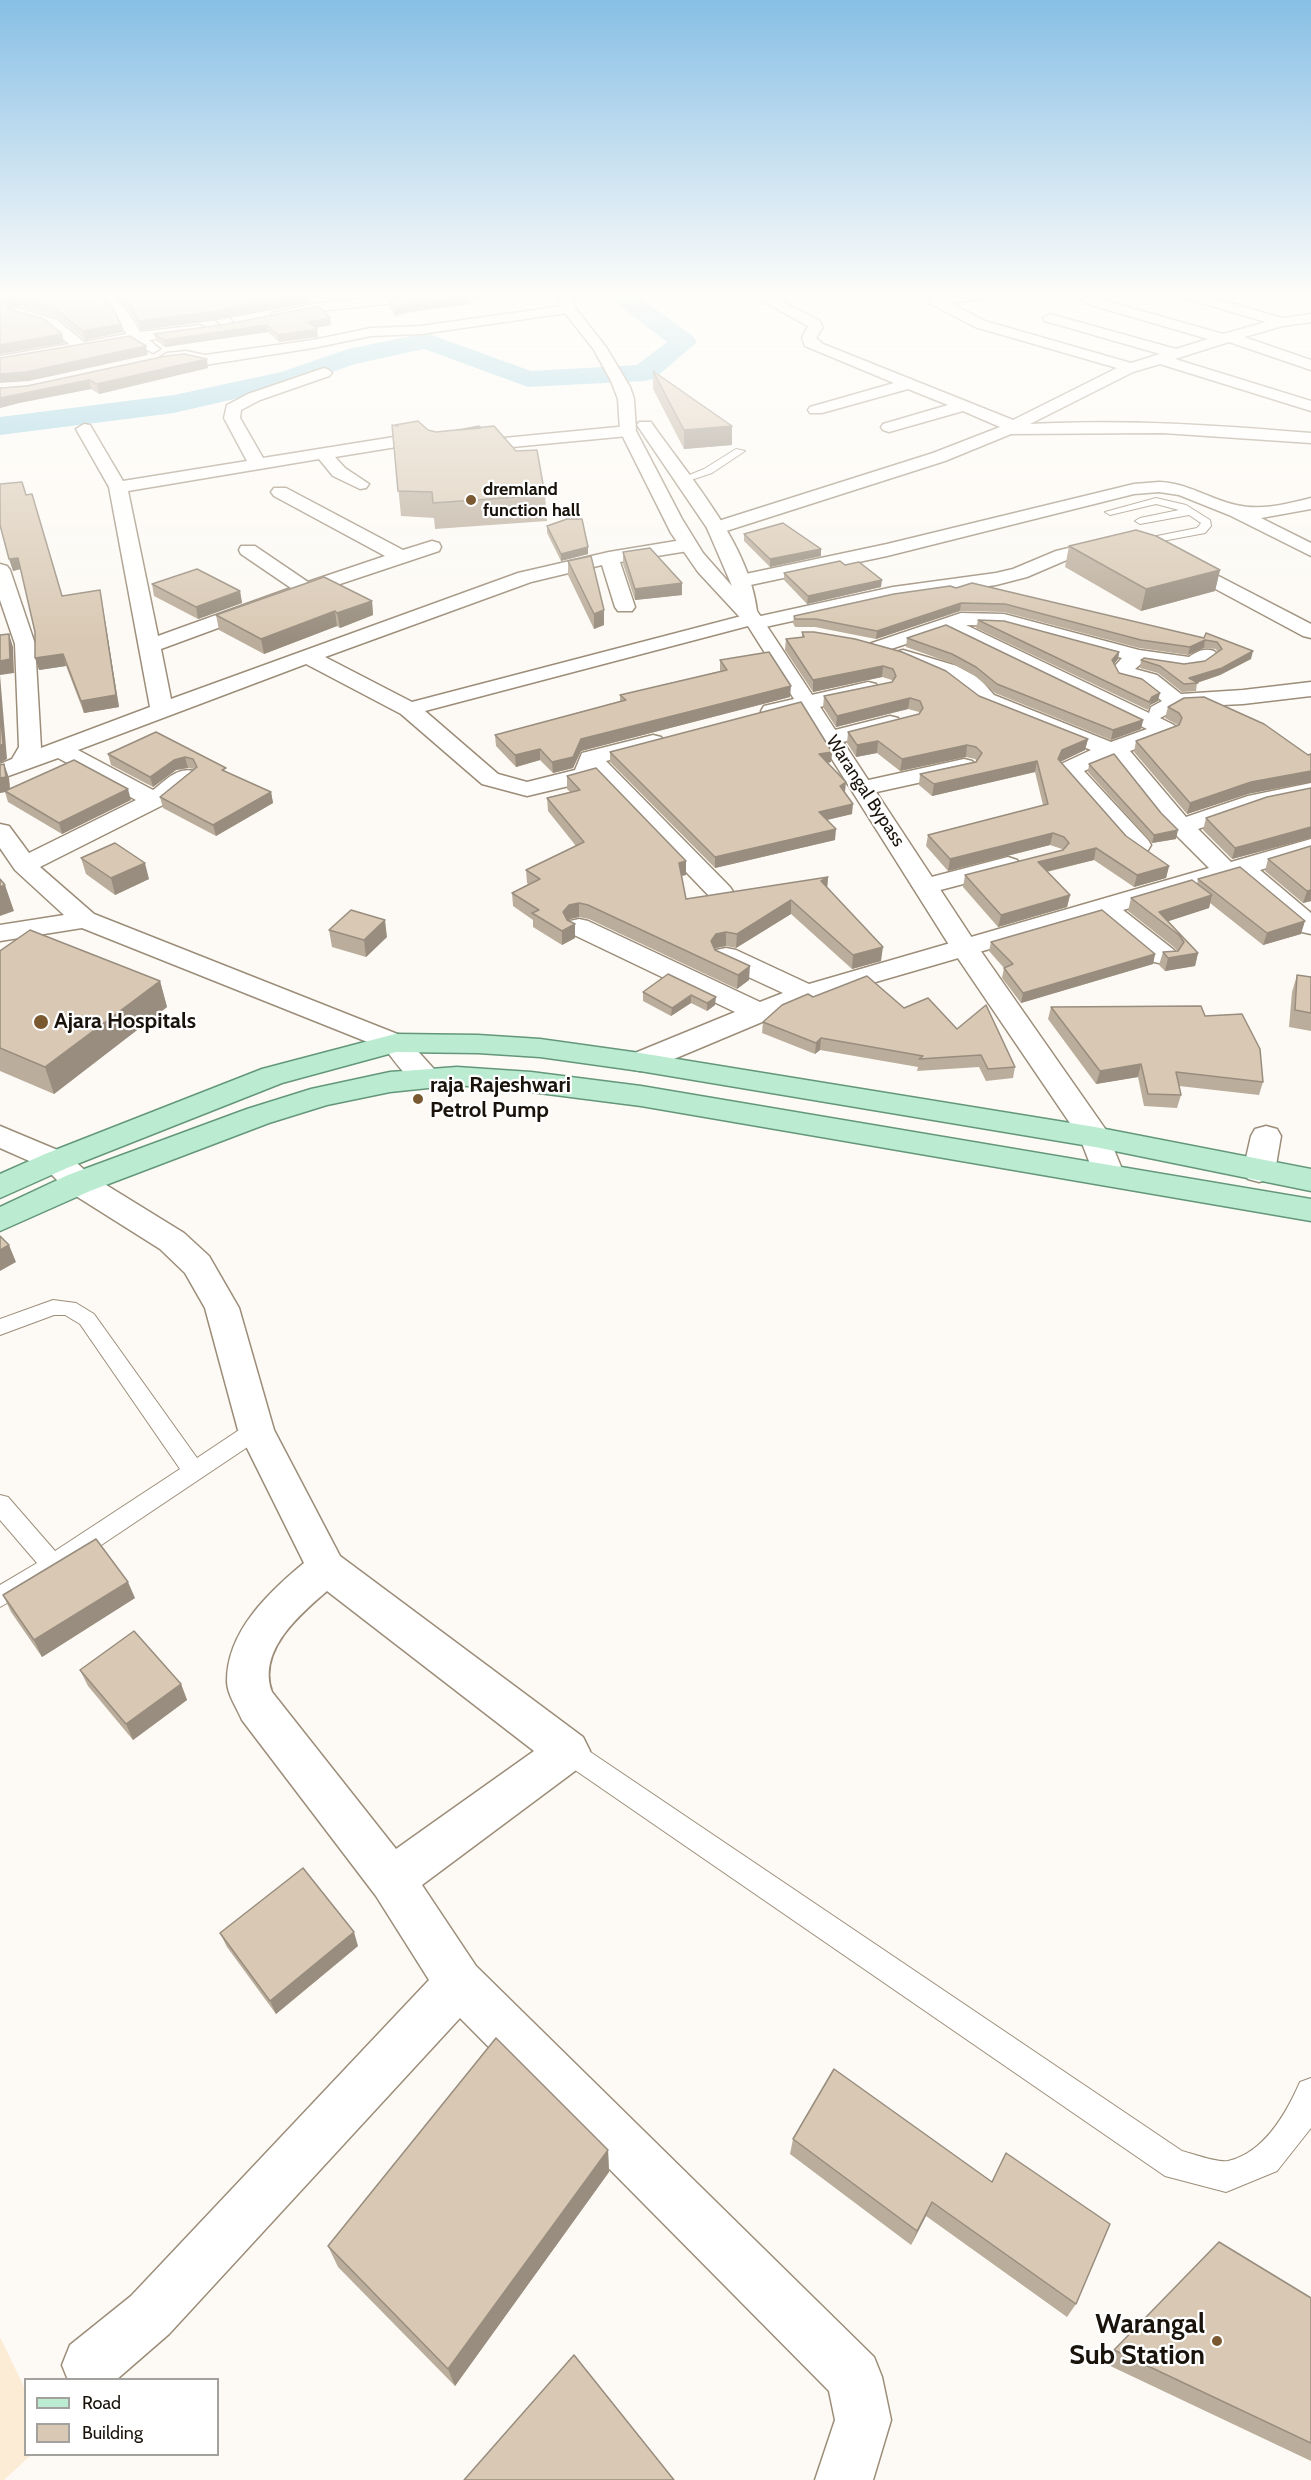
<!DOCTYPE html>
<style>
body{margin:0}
#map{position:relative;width:1311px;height:2480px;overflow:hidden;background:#fdfaf5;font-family:Cabin,sans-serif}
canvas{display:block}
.legend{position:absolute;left:24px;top:2378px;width:195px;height:78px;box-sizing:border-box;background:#fff;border:2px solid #a3a19e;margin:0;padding:8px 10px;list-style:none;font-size:18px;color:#19130c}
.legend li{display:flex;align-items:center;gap:12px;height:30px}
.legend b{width:30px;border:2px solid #a3a19e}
</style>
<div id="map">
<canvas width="1311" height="2480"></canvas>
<ul class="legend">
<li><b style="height:8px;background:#bbebd1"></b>Road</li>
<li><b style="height:16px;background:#d9c9b4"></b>Building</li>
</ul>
</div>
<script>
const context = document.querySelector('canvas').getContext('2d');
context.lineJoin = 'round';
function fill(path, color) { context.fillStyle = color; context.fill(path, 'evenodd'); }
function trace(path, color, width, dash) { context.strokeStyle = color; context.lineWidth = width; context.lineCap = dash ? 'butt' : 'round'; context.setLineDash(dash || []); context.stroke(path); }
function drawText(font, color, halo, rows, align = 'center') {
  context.font = font + ' Cabin,sans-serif'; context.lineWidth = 4.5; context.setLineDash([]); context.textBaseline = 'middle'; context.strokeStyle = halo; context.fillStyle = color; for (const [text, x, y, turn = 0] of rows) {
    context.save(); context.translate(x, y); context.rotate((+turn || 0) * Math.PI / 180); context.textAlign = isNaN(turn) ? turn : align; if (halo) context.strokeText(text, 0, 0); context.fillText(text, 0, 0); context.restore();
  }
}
fill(new Path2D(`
 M0 2337 25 2389 26 2454 31 2455 4 2480H0Z`), '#fcebd5');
fill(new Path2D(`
 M606 293H633L693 336 697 342 654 379 644 381 528 387 424 349 355 364 299 384 174 413 0 435V417L174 395 281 372 348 349 426 333 531 371 637 365 667 342 609 298Z`), '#96cfe1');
const service = new Path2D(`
 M736 449 745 451 712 473 682 483 677 480 704 469Z
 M1156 498 1186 505 1210 520 1211 526 1205 533 1136 546 1132 545V541L1197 528 1201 523 1189 515 1140 524 1135 521 1140 518 1179 510 1156 504 1110 515 1105 512Z
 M53 1300 76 1303 94 1314 197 1458 248 1424 256 1421 264 1424 267 1430 264 1436 61 1572 0 1607V1585L37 1563 0 1520V1495L8 1497 55 1551 180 1469 80 1324 65 1315H54L0 1335V1319Z
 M568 1739 577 1743 1182 2151C1193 2154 1218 2163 1228 2161 1264 2153 1286 2114 1300 2082L1311 2078V2128L1277 2171 1226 2192 1165 2176 559 1759 555 1751 559 1743Z`);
const minor = new Path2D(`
 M97 293H111L130 315 140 332 200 325 207 329 200 333 149 340 160 349 153 353 132 342 0 366V356L69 344 47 326 12 315 10 312 12 309 17 308 57 320 84 342 126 334 119 319Z
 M232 293H246L244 301 219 308 236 325 229 329 224 328 202 307 204 304 232 296Z
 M415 293H457L450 297 319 311 277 320 270 316 272 313 319 303Z
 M748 293H765L819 320 823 327 816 338 823 344 1013 420 1117 368 975 327 931 304 929 301 931 298 969 293H1005L998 297 951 303 985 321 1131 363 1160 354 1045 321 1043 318 1050 314 1176 349 1208 339 1084 303 1082 300 1089 296 1223 334 1266 322 1177 296 1175 293H1196L1282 318 1311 314V322L1283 326 1244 337 1311 360V370L1229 342 1175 359 1311 401V411L1160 364 1133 372 1030 424C1124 419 1218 425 1311 433V443L1163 433 1011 434 945 461 723 532H709L707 528 709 524 933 453 1000 427 963 411 889 432 883 430 881 427 883 424 948 405 908 389 822 413H810L808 410 810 407 894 383 805 346 802 338 808 326Z
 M569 305 574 306 576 309 574 312 421 334 371 336 313 348 205 365 186 361 167 363 159 358 167 353 186 351 205 355 313 340 371 328 421 326Z
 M324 368 329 370 332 373 329 376 260 400 241 410 240 418 263 458 425 432 431 433 442 444 628 426 636 431 628 436 438 454 432 453 421 443 335 457 345 468 369 484 366 488 360 489 333 476 319 459 128 491 158 636 291 588 241 554 239 550 241 546H255L308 582 385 556 274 496 271 492 274 488H286L403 550 432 541 439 543 441 547 439 551 313 593 161 649 171 699 518 573 609 552 688 539 695 541 697 545 695 549 688 551 620 562 635 607 632 611H618L615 607 602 565 531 582 325 657 412 702 753 613 761 616 893 587 996 573 1013 569 1056 551 1110 538 1117 540 1119 544 1117 548 1069 559 1027 577 996 585 893 599 756 629 748 626 425 711 498 774 527 782 575 770 582 753 653 735 661 737 664 742 661 747 606 761 730 887 734 893 730 899 721 901 712 899 596 778 594 780 527 796 482 784 401 714 306 664 78 750 153 790C166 780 177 767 194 771L198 776 163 805 40 867 94 914 405 1037 443 1079 439 1086C413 1092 400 1067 385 1049L82 928 0 941V925L64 915 15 870 0 848V824L9 826 29 853 136 800 58 758 0 779V764L12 759 19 747 15 644 0 600V564L7 566 10 570 35 644 41 748 150 707 109 487 76 429 84 424 90 425 123 481 247 461 224 418 227 405 248 394Z
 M1159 482C1188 483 1209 499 1236 505 1261 511 1287 504 1311 498V509L1261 518 1311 543V556L1229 515 1179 495 1159 492 1134 494 887 556 741 587 734 585 731 581 734 577 741 575 887 544 1134 484Z
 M1178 555 1311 624V638L1303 636 1171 565 1168 561 1171 557Z
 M961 613 1004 614 1139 650 1189 657C1198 651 1204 648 1214 651L1218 655C1201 679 1166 666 1142 663L1135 669 1157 675 1181 694 1243 690 1311 682V696L1243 704 1181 707 1160 718 1174 725 1177 730 1174 735 1130 751 1186 817 1248 796 1311 783V797L1263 807 1198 829 1231 862 1311 839V855L1260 870 1311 913V934L1302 932 1237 877 1123 910 1174 950 1178 956 1174 962 1164 964 1154 962 1100 917 817 999 650 1069 640 1071 630 1069 625 1062 630 1055 735 1012 570 933 566 927 570 921 579 919 588 921 760 1002 783 993 716 962 712 956 716 950 726 948 736 950 809 984 1209 868 1161 820 1113 759 1084 771 1148 840 1151 845 1148 850 1139 852 1130 850 1057 769 1061 764 1091 750 978 705C959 676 927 670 896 660L892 656 896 652 903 650 957 666 979 678 994 695 1111 742 1147 729 945 631 876 654 869 652 866 648 869 644ZM966 625 1003 626 1122 658 1113 668 1118 678 1141 685 1162 701 1151 707 1149 713Z
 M868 682 876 684 879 689 876 694 772 718 764 716 761 711 764 706Z
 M890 716 898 718 901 723 898 728 831 745 823 743 820 738 823 733Z
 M964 759 972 761 976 766 972 771 863 795 855 793 851 788 855 783Z
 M1008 857 1017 860 1021 865 1017 870 925 894 916 891 912 886 916 881Z
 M0 1126 67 1154 90 1175 184 1233 209 1256 239 1308 274 1430 340 1556 583 1737 590 1751 583 1765 422 1885 476 1966 874 2357 882 2377 891 2420 873 2480H815L835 2420 829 2391 460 2018 169 2334 116 2380H68L62 2365 70 2345 131 2296 429 1980 376 1896 242 1720C237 1708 227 1694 227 1681 227 1631 269 1592 304 1563L238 1430 205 1308 185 1273 160 1249 68 1191 45 1168 0 1148ZM327 1591 534 1751 396 1849 272 1692C257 1651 299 1615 327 1591Z
 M1266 1126 1277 1129 1281 1136 1275 1171 1270 1179 1259 1182 1248 1179 1243 1171 1251 1136 1255 1129Z`);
const secondary = new Path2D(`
 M557 293H571L576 309 606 347 630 387 634 399 636 431 682 519 703 553 732 586 707 528 637 425 639 422H651C689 477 749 543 757 611L978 947 1106 1130 1124 1174 1119 1182 1108 1185 1097 1182 1080 1138 951 948 748 626 698 572 671 533 620 431 618 399 611 381 594 350 562 309Z`);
const primary = new Path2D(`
 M395 1034 478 1035 540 1039 640 1053 1095 1127 1311 1169V1191L1095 1147 640 1071 540 1057 478 1053 396 1052 282 1083 67 1168 0 1198V1174L45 1154 262 1069Z
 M457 1067 531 1072 641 1086 1311 1199V1221L641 1106 531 1092 457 1085 390 1092 327 1105 269 1123 90 1191 0 1231V1207L68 1175 247 1109 311 1089 390 1072Z`);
trace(service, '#9c8d79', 2);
trace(minor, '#9c8d79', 3);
trace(secondary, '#9c8d79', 3);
trace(primary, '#649779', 3);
fill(service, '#fff');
fill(minor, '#fff');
fill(secondary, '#fff');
fill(primary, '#bbebd1');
fill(new Path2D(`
 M0 293H99L123 332 85 340 58 318 18 306 12 307 10 309 62 334 64 343 0 354Z
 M114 293H238L235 294 238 296 308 294 309 303 218 320 141 330 132 314Z
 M530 294 471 299V304L416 311 395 316 389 306 388 298Z
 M228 324 331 325 315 328 318 337 279 342 268 332 165 347 156 341 154 334Z
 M208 368 99 394 91 389 19 403 0 408V388Z
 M653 371 732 426V445L684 449 653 389Z
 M392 425 396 426 395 425 428 430 545 495 547 521 435 529 434 518 401 516Z
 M26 495 62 596 102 602 119 707 84 713 66 666 39 670 35 632 21 569 13 571Z
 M547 526 588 547V554L561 561 547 533Z
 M744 534 821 549V556L770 567 744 541Z
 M1069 546 1220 570 1215 591 1141 611 1065 567Z
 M623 552 682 583V595L635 600 623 564Z
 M568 561 604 625 594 629 568 575Z
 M784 573 881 587 807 604 784 580Z
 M152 584 240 591 242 603 198 619 154 596Z
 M950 586 1204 638 1206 633 1251 659 1220 675 1197 683 1196 691 1182 692 1158 673 1140 668 1141 660 1184 664 1205 661 1217 652 1216 649 1204 648 1188 655 1139 648 1004 612 960 611 876 639 815 627H795L793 623 794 616Z
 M372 601 373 615 340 628 337 626 264 654 219 630 216 615Z
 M978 620 1119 652 1118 659 1114 664 1119 673 1158 701 1150 705 1148 710 976 628Z
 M802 632 979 696 1088 739 1085 750 1060 762 1126 836 1169 866 1166 878 1134 887 1094 860 1047 872 1070 895 1067 907 998 927 963 887 965 875 1063 850 1062 849 1050 845 948 871 926 846 928 835 1043 805 1035 772 932 796 919 785 920 774 977 761 975 759 966 757 900 771 877 753 856 757 847 743 848 732 919 714V712L908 709 836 727 823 707 824 696 892 682V680L882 677 813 692 785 650 786 639 802 637Z
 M907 638 1143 720 1141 729 1111 740 995 693 975 676 951 663 906 647Z
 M720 660 790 697 581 751 573 768 553 773 540 760 516 767 496 746 495 735 620 701V695L720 671Z
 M1184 698 1248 794 1187 814 1134 752 1136 741 1177 725 1176 724 1165 718 1168 707Z
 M156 732 227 773 271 792 273 803 216 836 163 808 160 797 194 769 188 768 176 770 153 787 111 765 108 754Z
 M610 752H832L831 762 827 763 845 793 852 814 827 820 835 840 715 868 610 762Z
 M4 764 9 778 10 789 131 800 62 834 8 802 5 792 0 793V765Z
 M1089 764 1176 839 1152 843 1088 772Z
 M567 776 686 861V875L682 876 686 899 828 877 827 888 881 961 852 969 791 914 736 948 726 946 716 948 715 949 749 980 737 989 589 919 579 917 570 919 568 921 575 924V938L562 945 533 927V920L513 906 512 893 528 884 527 883 526 870 576 846 548 811 547 798 570 792 567 789Z
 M1311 788V838L1232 859 1203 830 1206 818Z
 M1311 846V901L1303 903 1265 871 1268 859Z
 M81 858 149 879 115 895 86 874Z
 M1198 879 1301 934 1263 945 1210 903 1209 908 1168 921 1198 953 1195 966 1165 971 1159 965 1163 952 1177 951 1175 948 1128 911 1131 898 1197 884Z
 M329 930 387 937 366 957 332 947Z
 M991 942 1155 954 1153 964 1021 1003 1002 978 1004 968 989 951Z
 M0 951 160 981 167 1007 54 1094 0 1071Z
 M668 974 715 1005 707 1011 691 1003 671 1016 643 1001V992Z
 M1297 975 1311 977V1031L1289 1027 1292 992Z
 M813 997 904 1008 957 1029 1015 1067 1013 1078 986 1081 979 1067 917 1071 918 1067 820 1050 815 1054 762 1033 763 1022Z
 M1051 1007 1205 1016 1263 1082 1259 1095 1179 1086 1181 1095 1177 1108 1144 1106 1138 1077 1096 1084 1048 1019Z
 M3 1595 135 1598 42 1657 11 1612Z
 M80 1670 181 1684 187 1700 133 1740 88 1686Z
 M220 1933 358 1946 276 2014 227 1947Z
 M834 2069 1076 2304 1067 2317 926 2216 911 2245 790 2154 793 2139Z
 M608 2150 609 2172 455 2386 338 2267 328 2246Z
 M1311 2298V2461L1104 2363 1114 2350Z`), '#bbad9b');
fill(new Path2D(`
 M467 293H530V294L471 299V304L416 311 395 316 394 308 415 303Z
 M308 294 309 303 218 320 141 330 139 321Z
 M16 297 18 306 12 307 8 311 6 302 9 298Z
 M330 318 331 325 309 329 308 322Z
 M121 324 123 332 85 340 83 331Z
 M267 325 268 332 165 347 164 340Z
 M317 329 318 337 279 342 278 335Z
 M62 334 64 343 0 354V345Z
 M146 346 148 355 29 381 0 383V374Z
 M207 359 208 368 99 394 97 384Z
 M89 380 91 389 19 403 0 408V398Z
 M732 426V445L684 449V430Z
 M588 547V554L561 561V554Z
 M821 549V556L770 567V559Z
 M18 558 21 569 13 571 9 559Z
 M1220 570 1215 591 1141 611 1146 589Z
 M882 580 881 587 807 604 808 596Z
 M682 583V595L635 600V589Z
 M100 590 102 602 119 707 84 713 81 701Z
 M240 591 242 603 198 619 196 607Z
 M372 601 373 615 340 628 337 613Z
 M961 603 960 611 876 639 877 631Z
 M604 610V625L594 629V614Z
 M335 611 337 626 264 654 261 639Z
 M9 634 13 647 14 673 0 675 7 759 0 763V661Z
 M1205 640 1204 648 1188 655 1190 647Z
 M1253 651 1251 659 1220 675 1196 683 1189 678Z
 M1119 652 1118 659 1111 668 1112 660Z
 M63 654 66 666 39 670 35 658Z
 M883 666 882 677 813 692V680Z
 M791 686 790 697 581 751 573 768 553 773 552 762 581 739Z
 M1160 693 1158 701 1150 705 1148 710 1152 697Z
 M910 698 908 709 836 727 837 716Z
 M1143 720 1141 729 1111 740 1113 730Z
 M1088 739 1085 750 1060 762 1058 759 1062 750Z
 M878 741 877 753 856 757 857 745Z
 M967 745 966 757 900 771 902 759Z
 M540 749V760L516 767 515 755Z
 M832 752 831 762 818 765 819 754Z
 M185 757 188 768 176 770 153 787 150 777 174 760Z
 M1037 761 1035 772 932 796 934 784Z
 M4 764 9 778 10 792 5 791V792L0 793V778Z
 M1311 771V782L1248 794 1187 814 1190 803 1251 782Z
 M846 782 845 792 840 786Z
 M128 789 131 800 62 834 59 823Z
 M271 792 273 803 216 836 213 825Z
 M853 804 852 814 818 822 819 812Z
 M1311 827V838L1232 859 1235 848Z
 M836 829 835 840 715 868V857Z
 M1178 830 1176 839 1152 843 1154 835Z
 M1053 833 1050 845 948 871 950 859Z
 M1096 848 1094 860 1036 874 1038 862Z
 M686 861V875L679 876V863Z
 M145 863 149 879 115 895 111 878Z
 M1169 866 1166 878 1134 887 1137 875Z
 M828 877 827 890 821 881Z
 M5 885 14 911 0 916V887Z
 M1311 890V901L1303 903 1307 891Z
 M1070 895 1067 907 998 927 1001 915Z
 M1212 895 1209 908 1163 923 1159 912Z
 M791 900V914L736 948 737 934Z
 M579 903V917L570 919 564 926 563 912 569 905Z
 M385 920 387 937 366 957 364 940Z
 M1305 921 1301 934 1263 945 1267 933Z
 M575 924V938L562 945V931Z
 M726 932V946L716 948 710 955 711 941 716 934Z
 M883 947 881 961 852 969 853 955Z
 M1198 953 1195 966 1165 971 1168 958Z
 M1155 954 1153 964 1021 1003 1023 993Z
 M750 966 749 980 737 989 738 975Z
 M160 981 167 1007 54 1094 45 1067Z
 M691 995V1003L671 1016 672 1008Z
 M716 997 715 1005 707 1011V1003Z
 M821 1038 820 1050 815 1054 816 1043Z
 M1141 1064 1138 1077 1096 1084 1100 1071Z
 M9 1245 16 1262 0 1271V1250Z
 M128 1582 135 1598 42 1657 34 1640Z
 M181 1684 187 1700 133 1740 126 1724Z
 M354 1932 358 1946 276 2014 270 2001Z
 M608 2150 609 2172 455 2386 448 2369Z
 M932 2202 926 2216 911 2245 917 2231Z`), '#988d7e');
const building = new Path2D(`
 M0 293H99L115 312 121 324 83 331 56 309 16 297 9 298 6 302 9 309 44 319 62 334 0 345Z
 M119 293H232L238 296 271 293H306L308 294 217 311 139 321 130 305Z
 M438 293H468L470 297 415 303 394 308 388 298Z
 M318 306 330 318 308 322 317 329 278 335 267 325 164 340 154 334 228 324Z
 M130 336 146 346 26 372 0 374V358Z
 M184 354 207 359 97 384 89 380 0 398V388L27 386 166 356Z
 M653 371 732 426 684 430Z
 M418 421 428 430 436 432 494 426 516 451 537 450 545 495 433 503 432 492 398 491 392 425 398 426 395 425Z
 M479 426 481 428 458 430Z
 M22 482 26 495 32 494 62 596 100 590 116 695 81 701 63 654 35 658V632L18 558 9 559 0 525V484Z
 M567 519H582L588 547 561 554 547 526Z
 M783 523 821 549 770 559 744 534Z
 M1136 530 1156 536 1220 570 1146 589 1069 546Z
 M650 548 682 583 635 589 623 552Z
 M591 556 604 610 594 614 568 561Z
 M840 561 845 565 859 562 882 580 808 596 784 573Z
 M197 569 240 591 196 607 152 584Z
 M324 577 372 601 337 613 335 611 261 639 216 615Z
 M972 583 1204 638 1206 633 1253 651 1222 668 1189 678 1198 683 1184 684 1160 666 1141 660 1144 658 1184 664 1205 661 1222 649 1217 642 1205 640 1190 647 1141 640 1005 604 961 603 877 631 816 619H795L794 616 894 594 950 586 956 588Z
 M978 620 1004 621 1119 652 1112 660 1119 673 1142 679 1160 693 1152 697 1149 702Z
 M946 625 1143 720 1113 730 997 684 976 667 952 654 907 638Z
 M802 632H814L855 639 902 652 946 671 979 696 1088 739 1062 750 1058 759 1126 836 1169 866 1137 875 1096 848 1038 862 1070 895 1001 915 965 875 1063 850 1069 843 1064 837 1053 833 950 859 928 835 1048 804 1037 761 934 784 920 774 976 762 982 753 976 747 967 745 902 759 878 741 857 745 848 732 919 714 923 708 920 701 910 698 837 716 824 696 892 682 896 676 893 669 883 666 813 680 786 639 804 637Z
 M9 634 10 659 0 661V635Z
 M769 652 791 686 581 739 573 757 552 762 540 749 515 755 495 735 626 700 620 695 727 670 720 660Z
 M1204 697 1264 724 1308 755 1311 754V771L1251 782 1190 803 1136 741 1179 725 1182 718 1179 713 1168 707 1184 698Z
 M801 702 832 752 819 754 846 782 840 786 853 804 819 812 836 829 715 857 610 752Z
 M0 709 3 744 0 746Z
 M156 732 226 768 222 770 271 792 213 825 160 797 197 767 193 759 185 757 174 760 150 777 108 754Z
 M1114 754 1161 813 1178 830 1154 835 1089 764Z
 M74 760 128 789 59 823 5 791Z
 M4 764 6 777 0 778V765Z
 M596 768 686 861 679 863 686 899 828 877 821 881 883 947 853 955 791 900 737 934 726 932 716 934 711 941 715 950 750 966 738 975 588 905 579 903 569 905 563 912 567 920 575 924 562 931 532 913 539 910 512 893 540 879 526 870 584 842 547 798 580 790 567 776Z
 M1311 788V827L1235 848 1206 818 1267 797Z
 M115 843 145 863 111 878 81 858Z
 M1311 846V890L1307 891 1268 859Z
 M1240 867 1305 921 1267 933 1198 879Z
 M0 879 5 885 0 887Z
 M1192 880 1212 895 1159 912 1198 953 1168 958 1163 952 1178 951 1184 942 1179 935 1131 898Z
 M351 910 385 920 364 940 329 930Z
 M1102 910 1155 954 1023 993 1004 968 1013 964 991 942Z
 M30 930 160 981 45 1067 0 1048V951Z
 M668 974 716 997 707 1003 691 995 672 1008 643 992Z
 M1297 975 1311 977V1013L1295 1010Z
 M867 976 904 1008 928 998 957 1029 986 1005 1015 1067 988 1069 981 1055 919 1059 923 1056 821 1038 816 1043 763 1022 782 1005 808 994 813 997Z
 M1201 1006 1205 1016 1242 1014 1260 1049 1263 1082 1176 1072 1181 1095 1148 1094 1141 1064 1100 1071 1051 1007Z
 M0 1236 9 1245 0 1250Z
 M96 1539 128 1582 34 1640 3 1595Z
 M134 1631 181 1684 126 1724 80 1670Z
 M303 1868 354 1932 270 2001 220 1933Z
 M496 2038 608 2150 448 2369 328 2246Z
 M834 2069 992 2182 1006 2153 1110 2224 1076 2304 932 2202 917 2231 793 2139Z
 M1219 2242 1311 2298V2443L1114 2350Z
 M574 2355 674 2480H464Z`);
fill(building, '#d9c9b4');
trace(building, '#988d7e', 1.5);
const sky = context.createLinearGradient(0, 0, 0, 640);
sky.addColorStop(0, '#87bfe5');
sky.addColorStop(0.46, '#fefdfa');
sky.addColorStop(1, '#fefdfa00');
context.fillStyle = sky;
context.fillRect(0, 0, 1311, 640);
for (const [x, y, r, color] of [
 [471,500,6,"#7a5930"],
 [41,1022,8,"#7a5930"],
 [418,1099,6,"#7a5930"],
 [1217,2341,6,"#7a5930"]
]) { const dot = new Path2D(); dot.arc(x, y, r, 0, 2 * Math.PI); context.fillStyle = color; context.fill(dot); trace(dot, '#fff', 2); }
drawText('bold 18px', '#19130c', '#fff', [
 ["dremland",483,490],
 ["function hall",483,511]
], 'left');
drawText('18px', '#19130c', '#fff', [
 ["Warangal Bypass",865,791,57]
]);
drawText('bold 22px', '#19130c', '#fff', [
 ["Ajara Hospitals",54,1022],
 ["raja Rajeshwari",430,1086],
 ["Petrol Pump",430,1111]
], 'left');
drawText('bold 27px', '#19130c', '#fff', [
 ["Warangal",1205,2325],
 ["Sub Station",1205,2356]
], 'right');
</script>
